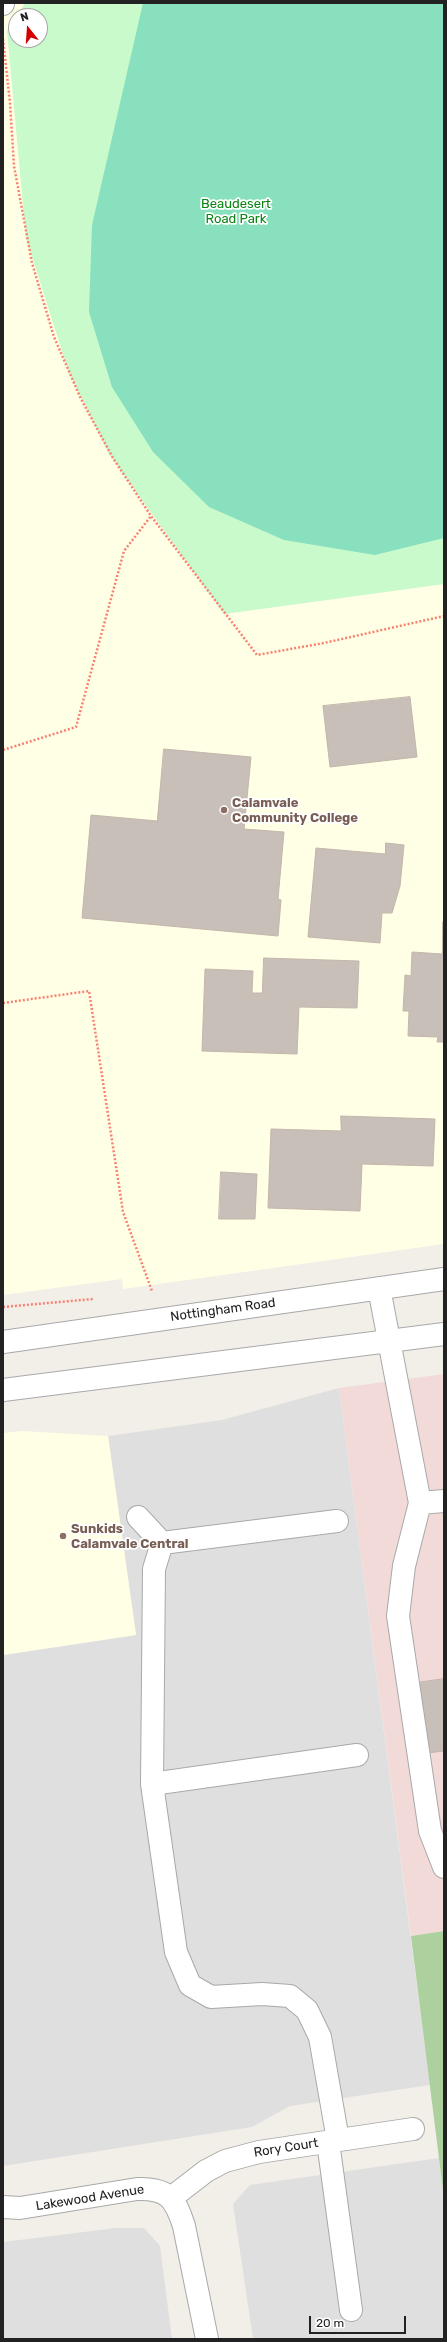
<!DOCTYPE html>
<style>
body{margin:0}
#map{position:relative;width:447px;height:2342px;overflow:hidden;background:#f2efe9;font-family:Rubik,sans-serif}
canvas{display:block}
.frame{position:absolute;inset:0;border:4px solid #222;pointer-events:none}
.north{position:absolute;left:8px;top:8px;width:40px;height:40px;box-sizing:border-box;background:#fff;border:1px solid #a7a7a7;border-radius:50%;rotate:343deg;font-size:11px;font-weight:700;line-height:16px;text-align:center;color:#222}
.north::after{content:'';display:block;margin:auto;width:14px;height:18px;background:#d40000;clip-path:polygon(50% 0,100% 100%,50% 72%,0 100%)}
.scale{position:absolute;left:309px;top:2316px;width:97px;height:18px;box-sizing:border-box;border:2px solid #222;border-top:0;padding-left:5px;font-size:12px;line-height:14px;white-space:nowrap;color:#222;-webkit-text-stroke:3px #fff;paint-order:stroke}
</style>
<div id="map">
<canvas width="447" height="2342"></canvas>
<div class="frame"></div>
<div class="north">N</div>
<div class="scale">20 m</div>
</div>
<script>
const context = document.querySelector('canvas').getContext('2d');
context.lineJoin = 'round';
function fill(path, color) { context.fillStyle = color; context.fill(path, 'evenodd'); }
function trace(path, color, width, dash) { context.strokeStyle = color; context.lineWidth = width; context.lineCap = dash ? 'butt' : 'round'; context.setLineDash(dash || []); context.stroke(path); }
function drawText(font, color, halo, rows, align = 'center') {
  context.font = font + ' Rubik,sans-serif'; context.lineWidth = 3.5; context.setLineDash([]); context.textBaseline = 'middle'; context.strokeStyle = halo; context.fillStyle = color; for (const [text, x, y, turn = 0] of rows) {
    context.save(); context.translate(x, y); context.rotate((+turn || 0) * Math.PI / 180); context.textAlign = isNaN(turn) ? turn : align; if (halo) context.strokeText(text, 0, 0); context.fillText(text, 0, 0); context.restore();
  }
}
fill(new Path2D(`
 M339 1388 430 2085 290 2106 252 2127 3 2166V1655L136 1635 108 1436 222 1420Z
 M439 2158 444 2198V2339H253L233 2204 250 2185Z
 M116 2228H144L160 2246 172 2339H3V2242Z`), '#e0dfdf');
fill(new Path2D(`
 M444 1374V1931L411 1936 339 1388Z`), '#f2dad9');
fill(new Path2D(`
 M3 3H25L7 31 109 454 224 614 444 584V1244L123 1289 122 1279 3 1295Z
 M22 1431 108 1436 136 1635 3 1655V1433Z`), '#ffffe5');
fill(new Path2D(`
 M444 1931V2198L411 1936Z`), '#add19e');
fill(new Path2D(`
 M25 3H444V584L224 614 109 454 69 373 26 238 7 31 16 17V40H40V16H17Z`), '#c8facc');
fill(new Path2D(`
 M143 3H444V538L375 555 284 540 209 507 153 452 112 387 89 312 92 225Z`), '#88e0be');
const building = new Path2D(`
 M410 697 417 757 330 767 323 706Z
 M164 749 251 757 244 829 284 832 278 899 281 900 278 936 82 918 91 815 157 821Z
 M386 843 404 845 400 886 392 913H382L380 943 308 937 316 848 385 854Z
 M443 922 444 923V1042H437L438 1037 408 1036 409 1011H403L405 975 411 976 412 952 442 954Z
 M264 958 359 961 357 1008 299 1007 297 1054 202 1051 205 969 253 971 252 993H262Z
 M341 1116 435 1119 433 1166 362 1164 360 1211 268 1208 271 1129 341 1131Z
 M221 1172 257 1174 255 1219H219Z
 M444 1679V1751L427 1753 416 1683Z`);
fill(building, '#c7bfb8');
trace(building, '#c4b6ab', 1);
const minor = new Path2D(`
 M3 4V3
 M379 1288 420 1503 404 1566 398 1616 430 1831 444 1867
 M3 1342 444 1279
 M3 1390 444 1334
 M420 1503 444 1501
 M138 1517 162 1543 154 1569 152 1784 176 1952 190 1985 211 1997 262 1994 290 1996 307 2010 320 2037 338 2140
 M162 1543 337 1521
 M152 1784 357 1755
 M328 2142 351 2310
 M171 2198 206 2171 225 2161 259 2152 413 2129
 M3 2207 20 2208 137 2189C168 2188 175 2198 184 2226L207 2339`);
trace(minor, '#a9a9a9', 24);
trace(new Path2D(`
 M3 39 10 103 14 166 32 263 54 337 81 399 113 458 151 516 257 655 324 643 444 616
 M3 750 76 727 124 551 151 516
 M3 1003 89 991 123 1212 152 1291
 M3 1307 93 1299`), '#fa8072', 2.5, [2, 2]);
trace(minor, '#fff', 22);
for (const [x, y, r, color] of [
 [224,810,4,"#8d6e63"],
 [63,1536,4,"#8d6e63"]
]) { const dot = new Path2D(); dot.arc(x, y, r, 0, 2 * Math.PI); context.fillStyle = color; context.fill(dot); trace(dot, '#fff', 1.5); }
drawText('13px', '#0c8416', '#fff', [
 ["Beaudesert",236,204],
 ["Road Park",236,219]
]);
drawText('bold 13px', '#785e54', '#fff', [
 ["Calamvale",232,803],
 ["Community College",232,818],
 ["Sunkids",71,1529],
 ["Calamvale Central",71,1544]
], 'left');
drawText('13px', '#222', '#fff', [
 ["Nottingham Road",223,1310,-8],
 ["Rory Court",286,2148,-9],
 ["Lakewood Avenue",90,2198,-9]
]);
</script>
